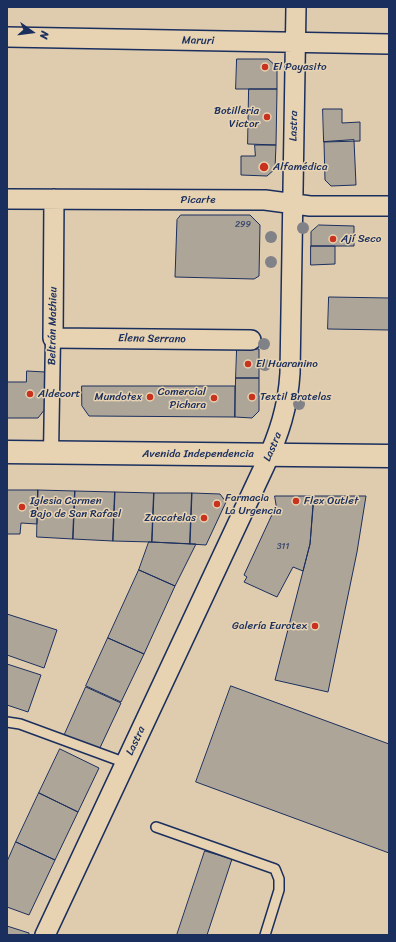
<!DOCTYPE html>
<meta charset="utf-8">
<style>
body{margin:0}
#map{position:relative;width:396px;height:942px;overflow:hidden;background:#dfccae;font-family:Sriracha,sans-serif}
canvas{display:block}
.frame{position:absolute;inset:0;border:8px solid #1b2f5e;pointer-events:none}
.north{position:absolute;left:12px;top:12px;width:40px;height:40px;-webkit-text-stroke:3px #e7d3b1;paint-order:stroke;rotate:104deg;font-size:11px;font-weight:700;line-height:16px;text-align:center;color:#1b2f5e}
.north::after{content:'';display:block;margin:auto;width:14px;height:18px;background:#1b2f5e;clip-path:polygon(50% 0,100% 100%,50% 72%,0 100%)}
</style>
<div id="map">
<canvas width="396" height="942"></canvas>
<div class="frame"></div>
<div class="north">N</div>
</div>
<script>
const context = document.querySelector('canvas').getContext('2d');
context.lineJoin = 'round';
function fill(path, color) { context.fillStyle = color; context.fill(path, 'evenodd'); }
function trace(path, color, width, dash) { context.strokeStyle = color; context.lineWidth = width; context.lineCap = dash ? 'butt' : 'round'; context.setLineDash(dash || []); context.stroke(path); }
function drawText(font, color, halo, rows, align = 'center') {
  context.font = font + ' Sriracha,sans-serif'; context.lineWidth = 3; context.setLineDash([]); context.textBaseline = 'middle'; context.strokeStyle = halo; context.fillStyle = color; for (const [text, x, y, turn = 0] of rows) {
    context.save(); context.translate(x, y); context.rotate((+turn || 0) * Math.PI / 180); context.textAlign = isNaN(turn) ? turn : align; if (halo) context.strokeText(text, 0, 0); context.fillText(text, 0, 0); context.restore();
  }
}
const building = new Path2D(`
 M237 59H268L277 67V89H236Z
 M249 89H277L276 145 248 144Z
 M323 109H342V123L360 122V141L324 142Z
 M354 140 356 185 331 186 325 180 324 142Z
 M255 145H276L275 169 267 176 241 175V156H255Z
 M181 215H250L260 225 259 276 254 279 175 277 177 220Z
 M319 225 354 226V246H311V232Z
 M311 246H335V264L311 265Z
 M329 297 389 298V330L328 329Z
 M237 349H259V378H236Z
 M27 371 45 372V409L38 418H7V382H26Z
 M236 378H259V411L252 418 235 417Z
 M82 386H235V417L89 416 82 406Z
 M7 490H38L37 524 21 523 20 534H7Z
 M38 490 75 491 73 539 37 537Z
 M75 491 115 492 113 541 73 539Z
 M115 492 154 493 152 542 113 541Z
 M154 493H192L190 544 152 542Z
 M192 493 220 494 226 502 206 545 190 544Z
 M275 496H314L310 544 303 571 293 567 277 597 244 582 247 577 244 575 276 506Z
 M314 496H366L357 552 328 692 275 680 310 544Z
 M149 542 196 544 175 586 139 570Z
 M139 570 175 586 144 654 108 638Z
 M7 614 57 630 44 668 7 655Z
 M108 638 144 654 121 702 86 686Z
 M7 664 41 675 28 712 7 705Z
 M231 686 389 744V853L196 782Z
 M86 687 121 703 98 752 64 736Z
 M60 749 99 768 78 812 39 793Z
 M39 793 78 812 55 860 16 842Z
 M16 842 55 860 29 915 7 907V862Z
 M205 851 232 859 207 935H177Z
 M7 926 29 933V935H7Z`);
fill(building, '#aea599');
trace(building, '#1b2f5e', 1);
const service = new Path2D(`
 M7 722 20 724 126 763
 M156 827 275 869 279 879V890L265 935`);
const pedestrian = new Path2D(`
 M51 453 53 338`);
const minor = new Path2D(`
 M7 37 389 44
 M7 199 265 200 310 206H389
 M54 199 53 338 251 340
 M45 935 265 465C279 434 288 407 290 373L296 7`);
const primary = new Path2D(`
 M7 452 389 456`);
trace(service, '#1b2f5e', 12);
trace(pedestrian, '#1b2f5e', 17);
trace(minor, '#1b2f5e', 22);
trace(primary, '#1b2f5e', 25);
trace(service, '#e7d3b1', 9);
trace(pedestrian, '#e7d3b1', 14);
trace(minor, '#e7d3b1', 19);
trace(primary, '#e7d3b1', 22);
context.fillStyle = '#818188';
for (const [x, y] of [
 [303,228],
 [271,237],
 [271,262],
 [264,344],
 [265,365],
 [299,404]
]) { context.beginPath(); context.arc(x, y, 6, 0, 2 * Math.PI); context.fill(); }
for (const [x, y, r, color] of [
 [265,67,4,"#c8321e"],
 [267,117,4,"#c8321e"],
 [264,167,5,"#c8321e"],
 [333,239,4,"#c8321e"],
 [248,364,4,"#c8321e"],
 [30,394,4,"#c8321e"],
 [150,397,4,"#c8321e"],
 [252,397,4,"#c8321e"],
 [214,398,4,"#c8321e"],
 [296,501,4,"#c8321e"],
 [217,504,4,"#c8321e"],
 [22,507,4,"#c8321e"],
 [204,518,4,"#c8321e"],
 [315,626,4,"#c8321e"]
]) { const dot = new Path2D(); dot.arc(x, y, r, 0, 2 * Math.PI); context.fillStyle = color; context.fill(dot); trace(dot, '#e7d3b1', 1.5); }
drawText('9px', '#404c6d', null, [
 ["299",243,225],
 ["311",283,547]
]);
drawText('11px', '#1b2f5e', '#e7d3b1', [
 ["Maruri",198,41,1],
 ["Lastra",294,126,-89],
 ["Picarte",198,200],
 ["Beltrán Mathieu",53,326,-89],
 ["Elena Serrano",152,339,1],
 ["Lastra",273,447,-67],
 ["Avenida Independencia",198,454],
 ["Lastra",136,741,-65]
]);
drawText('11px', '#1b2f5e', '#e7d3b1', [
 ["El Payasito",273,67],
 ["Botilleria",259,111,"right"],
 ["Victor",259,124,"right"],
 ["Alfamédica",273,167],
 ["Ají Seco",341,239],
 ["El Huaranino",256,364],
 ["Comercial",206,392,"right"],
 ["Pichara",206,405,"right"],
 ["Aldecort",38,394],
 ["Mundotex",142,397,"right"],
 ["Textil Bratelas",260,397],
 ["Farmacia",225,498],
 ["La Urgencia",225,511],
 ["Iglesia Carmen",30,501],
 ["Bajo de San Rafael",30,514],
 ["Flex Outlet",304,501],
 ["Zuccatelas",196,518,"right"],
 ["Galería Eurotex",307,626,"right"]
], 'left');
</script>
